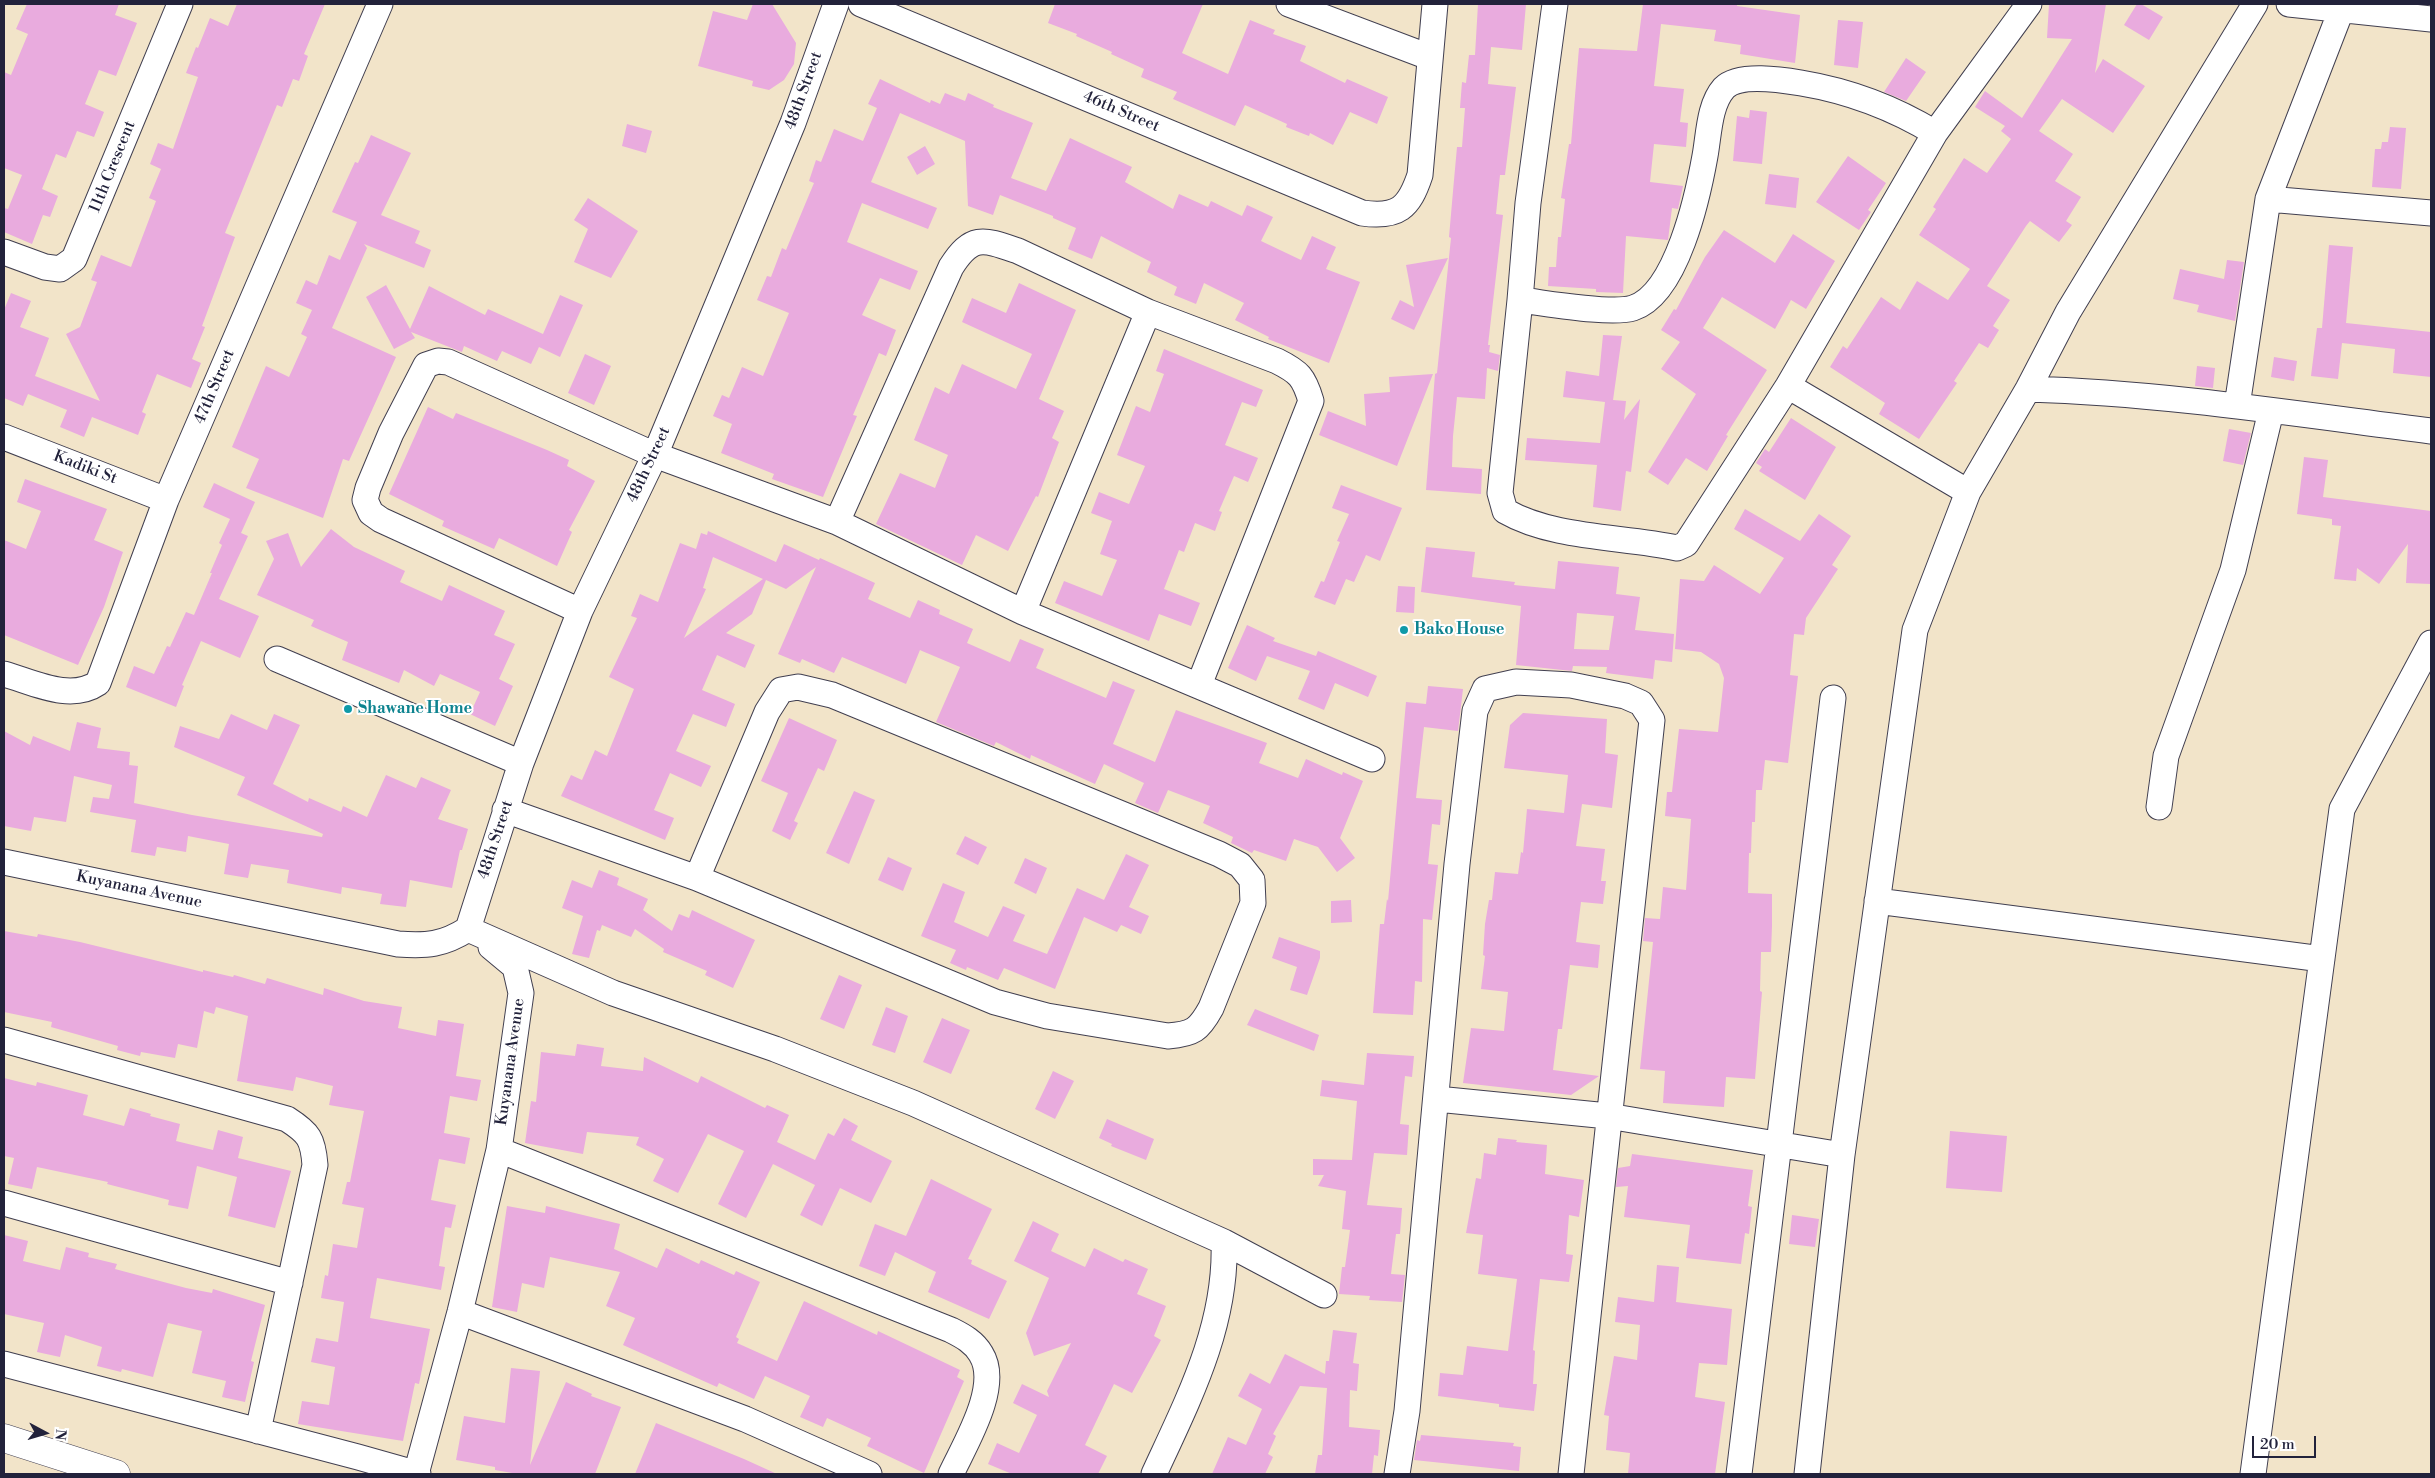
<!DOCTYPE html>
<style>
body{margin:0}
#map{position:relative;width:2435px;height:1478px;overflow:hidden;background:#f2e4c9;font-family:"Libre Bodoni",serif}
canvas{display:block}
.frame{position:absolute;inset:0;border:5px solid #22223b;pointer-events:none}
.north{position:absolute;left:20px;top:1408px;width:50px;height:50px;-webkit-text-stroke:4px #fff;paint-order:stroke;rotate:96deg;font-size:14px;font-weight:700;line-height:20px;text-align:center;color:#22223b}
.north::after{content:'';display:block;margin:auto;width:18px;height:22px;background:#22223b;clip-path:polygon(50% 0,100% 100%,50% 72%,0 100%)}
.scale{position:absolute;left:2252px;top:1436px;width:64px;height:22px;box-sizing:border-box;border:2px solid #22223b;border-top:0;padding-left:6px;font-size:15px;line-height:18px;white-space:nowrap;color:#22223b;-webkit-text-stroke:4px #fff;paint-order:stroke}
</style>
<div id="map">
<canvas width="2435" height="1478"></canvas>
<div class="frame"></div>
<div class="north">N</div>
<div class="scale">20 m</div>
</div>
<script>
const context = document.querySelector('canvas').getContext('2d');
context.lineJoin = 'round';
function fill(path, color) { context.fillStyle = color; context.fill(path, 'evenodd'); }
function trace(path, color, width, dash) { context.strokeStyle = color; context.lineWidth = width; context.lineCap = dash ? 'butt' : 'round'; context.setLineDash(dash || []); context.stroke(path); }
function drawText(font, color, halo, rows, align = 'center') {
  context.font = font + ' "Libre Bodoni",serif'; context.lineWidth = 4; context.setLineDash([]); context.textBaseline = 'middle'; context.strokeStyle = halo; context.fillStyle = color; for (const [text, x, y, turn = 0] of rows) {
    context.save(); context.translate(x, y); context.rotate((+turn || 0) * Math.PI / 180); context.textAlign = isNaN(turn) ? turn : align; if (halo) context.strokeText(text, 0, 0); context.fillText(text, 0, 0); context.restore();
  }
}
fill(new Path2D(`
 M27 4H119L115 15 137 23 116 76 99 70 85 104 104 112 94 137 77 131 66 158 56 154 42 189 58 196 50 217 43 215 32 244 4 232V208L8 209 22 175 4 168V72L11 75 28 34 16 29Z
 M237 4H325L304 54 308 56 299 81 293 79 282 107 277 105 225 233 235 237 202 326 205 327 192 359 201 363 191 388 157 374 142 412 146 414 138 435 92 417 84 437 60 427 67 410 28 394 23 406 4 398V310L11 293 31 301 20 327 49 338 35 376 100 401 66 334 80 327 97 282 91 280 101 255 131 267 156 201 149 198 161 169 150 164 158 143 173 149 198 77 186 73 196 47 198 48 210 18 228 26Z
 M753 4H772L796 43 794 64 784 80 769 90 752 86 753 81 698 66 713 11 747 20Z
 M1055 4H1203L1182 53 1228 74 1250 20 1275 30 1273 34 1306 46 1300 61 1345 83 1347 79 1388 97 1377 124 1350 112 1333 145 1310 133 1309 136 1286 127 1287 124 1245 105 1235 126 1173 99 1177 92 1141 77 1144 69 1111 54 1112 52 1076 36 1077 34 1048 23Z
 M1478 4H1526L1522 50 1491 47 1488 84 1516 87 1505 175H1500L1496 214 1503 215 1488 345H1490L1489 352 1500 355 1498 371 1487 368 1485 399 1457 397 1453 436 1452 467 1482 469 1481 494 1426 490 1435 374 1437 373 1451 238 1449 237 1454 180 1457 147H1462L1465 108H1460L1462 82 1466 83 1469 55H1475Z
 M1643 4H1737V6L1800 15 1795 63 1740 54 1741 45 1714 41 1716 30 1661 24 1654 86 1684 89 1680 122 1688 123 1686 147 1654 144 1650 182 1683 186 1678 209 1672 208 1668 240 1626 236 1623 293 1596 292V289L1548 286 1549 267H1556L1558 237H1561L1565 199 1561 198 1569 144H1571L1579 48 1637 51Z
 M2049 4H2106L2095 73 2103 59 2145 86 2113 133 2062 99 2039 131 2073 154 2055 181 2081 197 2066 221 2072 225 2059 242 2030 221 2026 226 1987 286 2010 300 1993 326 1999 330 1988 348 1979 343 1954 381 1957 383 1919 439 1879 414 1885 403 1830 367 1843 346 1847 349 1881 297 1900 310 1917 281 1948 300 1970 269 1919 235 1936 209 1933 207 1964 158 1987 173 2011 139 2001 131 2005 126 1975 107 1985 91 2022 118 2072 39 2047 38Z
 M2137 4H2141L2163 17 2149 40 2124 25Z
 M1838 20 1863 22 1858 68 1834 65Z
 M1906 58 1926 72 1906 101 1884 92Z
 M880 79 930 103 931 100 940 104 945 93 965 101 968 93 994 105 993 107 1033 123 1011 178 1046 191 1070 138 1132 167 1125 182 1173 209 1179 194 1208 207 1211 201 1242 216 1247 205 1273 217 1261 241 1301 260 1312 236 1336 247 1326 269 1360 282 1329 363 1268 339 1269 337 1235 320 1244 303 1204 283 1196 304 1174 295 1177 287 1147 272 1151 262 1101 236 1092 259 1068 249 1076 228 1053 218V216L1000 195 993 215 968 206 965 141 900 113 871 182 937 208 928 229 862 203 847 242 918 271 910 290 880 278 862 315 896 330 886 356 879 353 869 377 853 415 857 416 823 497 772 479 774 474 721 453 732 424 713 416 722 395 729 398 742 367 763 376 789 313 757 300 767 276 771 277 782 248 786 250 814 183 809 181 816 160 821 162 834 129 863 141 877 108 868 104Z
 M1750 110 1767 112 1762 164 1733 161 1737 116 1749 118Z
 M627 124 652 131 646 153 622 146Z
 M2390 127 2406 128 2401 189 2372 187 2375 149H2381L2382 142H2388Z
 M371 135 411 153 381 215 420 231 415 243 431 250 424 268 364 244 367 248 332 328 396 357 349 461 343 459 323 518 246 488 259 459 232 447 266 366 289 377 307 337 301 334 312 310 296 303 306 280 317 285 329 255 340 260 357 222 332 212 355 162 358 163Z
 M925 146 935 164 917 175 907 157Z
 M1848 156 1886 183 1868 210 1871 212 1859 230 1816 202Z
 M1769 174 1799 178 1796 208 1765 204Z
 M588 198 638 231 611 278 574 262 588 229 574 220Z
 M1724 230 1775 263 1793 234 1835 261 1806 309 1791 300 1775 329 1722 297 1703 328 1767 370 1726 435 1728 436 1707 471 1686 458 1668 485 1648 472 1696 394 1661 369 1680 342 1661 330 1674 309 1676 310 1705 257Z
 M2329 245 2353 247 2346 323 2431 332V377L2393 373 2395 349 2342 343 2338 379 2311 376 2317 328H2322Z
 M1448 258 1414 330 1391 319 1400 300 1414 307 1406 265Z
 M2227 260 2244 262 2235 321 2197 312 2199 305 2173 299 2180 269 2224 279Z
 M1019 283 1076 310 1039 399 1064 411 1052 438 1059 442 1038 497 1036 496 1008 551 976 535 962 565 876 524 900 473 935 488 948 455 914 440 935 387 949 394 962 364 1016 389 1032 354 962 322 972 298 1006 313Z
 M386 285 410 329 429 286 485 315 488 309 543 334 560 295 583 305 560 357 539 347 531 364 502 351 497 361 464 346 462 352 411 332 415 338 394 349 366 297Z
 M1603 335 1622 336 1613 400 1626 401 1624 420 1640 399 1631 472 1626 471 1621 511 1593 507 1597 465 1525 460 1527 438 1600 443 1605 402 1563 397 1566 371 1599 376Z
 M1164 349 1263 390 1256 407 1242 402 1225 445 1258 458 1248 482 1234 476 1219 511 1222 512 1215 531 1195 523 1184 552 1179 550 1164 589 1200 603 1191 626 1159 614 1149 641 1055 603 1064 581 1102 596 1117 560 1100 554 1112 521 1091 513 1099 492 1129 504 1145 466 1117 455 1136 406 1150 412 1164 374 1156 371Z
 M585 354 611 366 594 405 568 393Z
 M2274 357 2297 361 2294 381 2271 377Z
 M2197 366 2215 368 2213 388 2195 386Z
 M1433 374 1397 466 1319 435 1328 411 1366 426 1364 394 1390 392 1389 377Z
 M428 407 453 419 456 413 547 450 569 460 567 466 595 481 569 530 572 532 557 566 499 538 494 549 442 526 444 521 389 494Z
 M1791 418 1836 447 1805 500 1759 471 1762 467 1756 463 1765 449 1769 452Z
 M2229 429 2251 433 2243 465 2223 461Z
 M2304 457 2328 460 2323 497 2431 511V584L2406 583 2408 544 2379 584 2357 568 2356 581 2334 579 2341 526 2332 525V519L2297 514Z
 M25 479 107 509 94 540 123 552 104 607 78 665 4 635V540L26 549 41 511 17 502Z
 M214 483 255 502 241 533 248 536 219 599 259 616 240 658 201 641 182 685 184 686 176 707 126 687 134 666 154 674 167 646 170 647 186 612 194 615 212 573H210L222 545 219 543 230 519 203 507Z
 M1341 485 1402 508 1380 561 1366 555 1354 582 1346 579 1335 605 1314 597 1321 581 1324 582 1340 542 1337 541 1349 514 1332 508Z
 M1745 509 1800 541 1819 514 1851 536 1832 565 1838 569 1806 618 1804 635 1794 634 1790 675 1798 676 1788 763 1765 760 1762 790H1756L1755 822H1752L1751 853H1749L1748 893 1772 894V926L1771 952H1761L1760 991 1762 992 1755 1079 1726 1077 1724 1107 1663 1103 1665 1071 1640 1069 1653 942 1643 941 1645 918 1660 919 1663 887 1686 890 1691 819 1665 816 1667 792H1672L1679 729 1718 732 1724 678 1719 664 1701 652 1675 649 1680 579 1704 581 1714 565 1760 594 1784 558 1734 529Z
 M331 529 354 547 405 571 400 582 442 601 449 585 505 611 494 635 515 644 499 679 513 686 495 726 470 714 480 692 440 674 434 686 404 670 399 683 342 660 348 642 311 626 314 620 257 595 274 559 266 541 288 533 301 567Z
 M708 531 776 562 784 544 819 560 820 558 875 583 868 599 910 618 918 600 940 610 939 614 973 629 967 643 1010 662 1020 639 1044 649 1036 668 1106 698 1113 681 1135 690 1113 744 1155 762 1176 710 1267 743 1259 763 1298 778 1306 759 1342 775 1343 772 1363 781 1340 838 1355 858 1337 872 1318 847 1294 839 1286 861 1254 850 1252 853 1231 843 1233 837 1203 823 1210 806 1168 790 1158 813 1135 803 1144 783 1104 764 1095 784 1031 755 1030 759 996 742 994 746 936 722 960 667 922 651 920 650 906 684 842 657 834 673 802 659 800 663 778 654 816 567 786 589 766 580 752 614 726 633 755 645 745 668 717 655 702 690 735 704 726 727 693 714 676 751 711 766 701 787 670 773 654 810 674 818 665 840 561 796 571 775 582 780 595 750 607 756 634 689 609 677 637 618 631 616 640 594 658 602 680 543 696 549 701 533 707 535ZM713 557 763 579 684 638 706 589 703 588Z
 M1426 547 1475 552 1472 577 1515 582 1514 585 1555 589 1558 561 1619 567 1616 594 1640 597 1635 630 1674 634 1672 662 1655 660 1653 679 1606 673 1607 667 1573 666 1572 671 1516 665 1521 606 1421 592ZM1577 613 1614 616 1609 650 1574 649Z
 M1398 586 1415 587 1414 613 1396 612Z
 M1247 625 1275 638 1273 641 1316 656 1318 651 1377 676 1368 697 1335 683 1324 710 1298 699 1310 671 1267 656 1256 681 1228 668Z
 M1428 686 1463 689 1458 731 1424 727 1416 798 1442 800 1440 825 1432 824 1428 864 1438 865 1432 920 1423 919 1422 982 1415 981 1413 1015 1373 1013 1380 924H1384L1387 899 1388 901 1406 702 1426 704Z
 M1523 713 1607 719 1605 753 1618 755 1612 808 1582 804 1576 846 1605 849 1601 881H1606L1603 904 1581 902 1576 942 1600 945 1598 968 1570 965 1562 1029H1558L1553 1070 1599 1076 1571 1095 1463 1083 1471 1028 1504 1031 1508 992 1481 989 1485 956 1483 955 1485 924 1489 900H1492L1495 872 1518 874 1521 852 1523 853 1527 809 1564 813 1568 775 1504 768 1510 725Z
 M231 714 267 730 274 714 300 725 273 784 308 802 309 798 341 812 343 806 367 817 386 775 416 788 421 777 451 790 438 819 468 829 462 850H460L452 888 410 880 406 907 380 904 382 894 342 887 341 894 287 883 289 870 251 864 248 878 224 874 229 844 188 836 186 852 157 847 155 856 131 852 136 820 90 812 93 797 109 799 112 785 74 776 66 822 34 817 31 831 4 826V731L30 745 33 736 70 751 77 722 101 728 97 748 130 752 129 765 138 766 134 803 192 815 322 837 323 834 237 795 245 777 174 747 180 726 219 739Z
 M789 718 837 740 824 771 818 768 794 821 798 823 790 840 772 831 788 793 761 781Z
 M854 791 875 800 849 864 826 853Z
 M965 836 987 847 978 865 956 854Z
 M1126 854 1149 865 1129 907 1149 916 1141 934 1121 925 1117 932 1084 917 1055 989 1004 968 998 980 967 967 966 970 950 963 956 950 921 936 943 883 965 892 954 922 988 937 1003 906 1025 915 1013 941 1047 954 1077 888 1104 900Z
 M888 857 912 868 903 891 878 880Z
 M1025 858 1047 868 1036 894 1014 883Z
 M599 870 619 878 617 885 648 899 643 910 672 931 679 914 689 918 692 910 755 940 733 988 705 975 707 971 663 952 664 949 635 929 631 937 602 925 600 931 597 930 589 958 572 954 583 916 562 908 572 880 592 888Z
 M1351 900 1352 922 1331 923V901Z
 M4 931 37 937 38 934 80 942 203 972V970L233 977 234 975 265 984 267 978 323 995 324 988 364 1001 402 1007 398 1028 436 1036 438 1020 464 1024 456 1076 481 1080 477 1101 450 1096 444 1133 470 1138 465 1164 439 1159 431 1200 456 1205 451 1228 445 1227 439 1266 445 1267 441 1290 377 1278 370 1318 430 1329 419 1384 415 1383 403 1441 298 1424 302 1401 329 1405 335 1367 311 1362 316 1338 338 1342 344 1302 321 1298 325 1275 328 1276 333 1244 357 1248 364 1208 342 1204 347 1182H350L364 1111 329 1105 333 1086 296 1077 293 1091 237 1081 248 1016 216 1007 214 1014 204 1011 197 1048 178 1044 175 1058 141 1052 140 1056 117 1050 118 1046 51 1027 52 1022 4 1012Z
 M1279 937 1320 951V958L1307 995 1290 990 1297 967 1272 958Z
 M839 975 862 985 844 1029 820 1019Z
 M886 1007 908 1016 895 1053 872 1045Z
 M1255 1009 1319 1035 1314 1051 1247 1025Z
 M942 1018 970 1030 951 1074 923 1062Z
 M577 1044 604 1048 601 1066 643 1071 644 1057 698 1083 701 1076 765 1108 767 1105 789 1115 777 1142 815 1160 828 1133 834 1136 844 1118 858 1126 851 1140 892 1161 871 1203 840 1188 822 1226 800 1215 815 1185 773 1164 746 1218 718 1204 744 1151 708 1134 678 1193 653 1181 664 1159 636 1145 639 1137 587 1132 583 1154 525 1143 531 1101 536 1102 541 1052 575 1056Z
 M1367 1053 1414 1056 1412 1077 1405 1076 1400 1124 1409 1125 1407 1155 1374 1153 1367 1205 1402 1208 1400 1234H1396L1391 1274 1405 1275 1402 1302 1369 1300 1370 1296 1339 1294 1342 1267H1345L1350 1230 1342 1229 1346 1191 1318 1186 1324 1175H1313V1159L1352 1160 1357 1101 1320 1096 1322 1080 1364 1085Z
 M1053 1071 1074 1081 1055 1119 1035 1109Z
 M4 1078 36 1086 37 1082 88 1095 83 1115 124 1126 130 1108 151 1114 150 1116 180 1124 176 1141 213 1150 218 1130 243 1137 238 1158 291 1171 275 1228 228 1216 237 1177 197 1166 188 1209 168 1205 169 1200 107 1184 108 1182 37 1167 32 1189 8 1184 14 1158 4 1156Z
 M1107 1119 1154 1139 1146 1160 1111 1146 1112 1144 1099 1138Z
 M1950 1131 2007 1136 2002 1192 1946 1188Z
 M1498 1138 1517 1140 1516 1142 1547 1145 1545 1174 1584 1180 1579 1217 1569 1215 1566 1254 1573 1255 1569 1282 1540 1279 1533 1350 1535 1351 1533 1384H1537L1534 1411 1499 1407V1404L1438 1396 1440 1373 1463 1375 1467 1346 1508 1351 1517 1279 1478 1274 1483 1235 1466 1233 1476 1178 1481 1179 1484 1153 1496 1155Z
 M1632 1154 1753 1170 1748 1206 1752 1207 1749 1234 1745 1233 1741 1264 1686 1258 1690 1225 1624 1217 1628 1186 1616 1187 1618 1168 1630 1166Z
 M931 1179 992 1209 968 1259 972 1260 971 1264 1007 1281 989 1319 928 1292 936 1272 895 1252 885 1276 859 1266 875 1224 906 1236Z
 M507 1206 545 1213 546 1206 620 1224 614 1249 657 1268 666 1248 699 1264 701 1260 734 1275 736 1271 760 1282 736 1337 739 1339 737 1343 777 1361 804 1301 877 1335 878 1331 960 1370 957 1377 964 1381 924 1473 867 1446 871 1438 827 1418 823 1427 800 1417 810 1396 765 1376 754 1399 719 1383 717 1387 623 1345 635 1318 606 1306 620 1272 550 1257 544 1288 522 1283 517 1312 492 1307Z
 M1792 1215 1819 1219 1815 1247 1789 1244Z
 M1033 1221 1059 1234 1051 1251 1085 1267 1094 1248 1123 1262 1125 1259 1148 1269 1137 1294 1166 1306 1154 1336 1161 1340 1132 1393 1114 1384 1085 1445 1107 1456 1098 1474H1012L988 1464 997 1443 1019 1453 1037 1415 1013 1403 1022 1384 1049 1397 1047 1391 1071 1343 1034 1356 1026 1333 1049 1278 1014 1261Z
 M4 1235 28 1241 23 1261 60 1270 66 1247 89 1253 88 1257 117 1264 115 1269 186 1288 212 1293 213 1289 265 1305 251 1361 254 1362 245 1402 222 1397 226 1381 192 1373 202 1331 168 1323 153 1377 122 1369 121 1372 97 1366 102 1347 65 1335 60 1357 37 1352 44 1323 4 1314Z
 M1657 1265 1679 1267 1676 1302 1732 1309 1727 1365 1699 1363 1695 1397 1725 1402 1715 1474H1628L1630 1453 1606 1450 1609 1416 1604 1415 1614 1356 1637 1360 1640 1325 1615 1322 1618 1297 1654 1302Z
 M1333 1330 1357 1333 1353 1363 1359 1364 1357 1391 1350 1390 1349 1427 1380 1430 1378 1456 1374 1455 1372 1474H1315L1318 1455H1322L1327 1388 1300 1386 1273 1434 1276 1436 1268 1454 1273 1457 1265 1474H1212L1228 1437 1246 1445 1262 1409 1238 1396 1250 1373 1270 1384 1285 1354 1325 1374 1326 1361H1329Z
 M511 1368 540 1371 530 1465 566 1382 592 1394 591 1396 621 1407 595 1474H518L495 1470V1467L456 1460 464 1416 505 1423Z
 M656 1423 744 1459 777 1474H635Z
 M1421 1435 1514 1443 1513 1446 1521 1447 1519 1471 1414 1460 1417 1440 1420 1441Z`), '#e9abde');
const minor = new Path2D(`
 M861 4 1362 213C1398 218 1409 208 1420 175L1435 4
 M1289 4 1429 57
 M1555 4 1528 203 1520 300 1500 493 1505 511C1554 539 1622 536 1677 548L1686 544 1788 386 1935 133 2029 4
 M2289 4 2431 19
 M2268 199 2431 213
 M4 252 45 267 60 269 74 259 180 4
 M1520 300C1546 303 1611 315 1633 308 1677 294 1698 195 1705 156 1709 134 1709 105 1724 88 1739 73 1783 80 1801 83 1849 91 1894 108 1935 133
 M1788 386 1968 492
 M2028 389C2163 393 2297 414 2431 431
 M2237 406 2268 199 2342 8
 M4 437 166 500
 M837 522 951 267C972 234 983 239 1018 251L1148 312 1277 361C1299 372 1304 377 1311 401L1199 685
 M580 611 381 520 371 513 365 500 368 488 391 433 426 365 438 361 448 362 655 455 837 522 1023 612 1372 759
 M1023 612 1148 312
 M277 659 521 763
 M4 674C33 682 70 702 98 683L166 500 380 4
 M2159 807 2166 756 2233 570 2271 411
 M505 810 697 878 995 1002 1047 1016 1168 1036C1193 1034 1199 1030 1211 1008L1253 903 1252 880 1240 865 1219 854 832 695 798 687 781 690 767 712 697 878
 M4 862 398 944C427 946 443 945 468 929
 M1877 901 2322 959
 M468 929 521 763 580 611 655 455 793 123 836 4
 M468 929 613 993 775 1049 913 1103 1224 1242 1324 1295
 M4 1040 287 1119C309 1133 313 1139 315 1165L258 1431
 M1437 1099 1608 1116 1842 1155
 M499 1150 951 1330C963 1336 974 1342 981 1354 1001 1386 965 1444 951 1474
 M4 1203 290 1283
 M460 1312 745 1419 869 1474
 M4 1364 358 1457 418 1474
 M416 1474 460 1312 499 1150 521 993 515 967 491 947
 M1154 1474C1188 1400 1227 1326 1224 1242
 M1397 1474 1407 1411 1457 864 1475 711 1485 689 1516 682 1571 685 1625 696 1641 703 1652 720 1571 1474
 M1739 1474 1833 698
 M1807 1474 1842 1155 1915 630 1968 492 2028 389 2068 312 2255 4
 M2253 1474 2342 809 2431 643`);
const major = new Path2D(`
 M4 1438 116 1474`);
trace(minor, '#413f50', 27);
trace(major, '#413f50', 29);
trace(minor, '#fff', 25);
trace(major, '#fff', 28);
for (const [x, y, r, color] of [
 [1404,630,5,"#0f9aa8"],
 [348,709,5,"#0f9aa8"]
]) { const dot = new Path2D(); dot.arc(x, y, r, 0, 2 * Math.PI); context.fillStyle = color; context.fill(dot); trace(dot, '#fff', 2); }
drawText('16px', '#22223b', '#fff', [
 ["48th Street",804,91,-70],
 ["46th Street",1121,112,23],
 ["11th Crescent",113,167,-68],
 ["47th Street",215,387,-67],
 ["48th Street",649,465,-65],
 ["Kadiki St",85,468,21],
 ["48th Street",496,840,-72],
 ["Kuyanana Avenue",139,890,12],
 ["Kuyanana Avenue",511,1062,-82]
]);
drawText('bold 16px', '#0d838f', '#fff', [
 ["Bako House",1414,630],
 ["Shawane Home",358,709]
], 'left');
</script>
